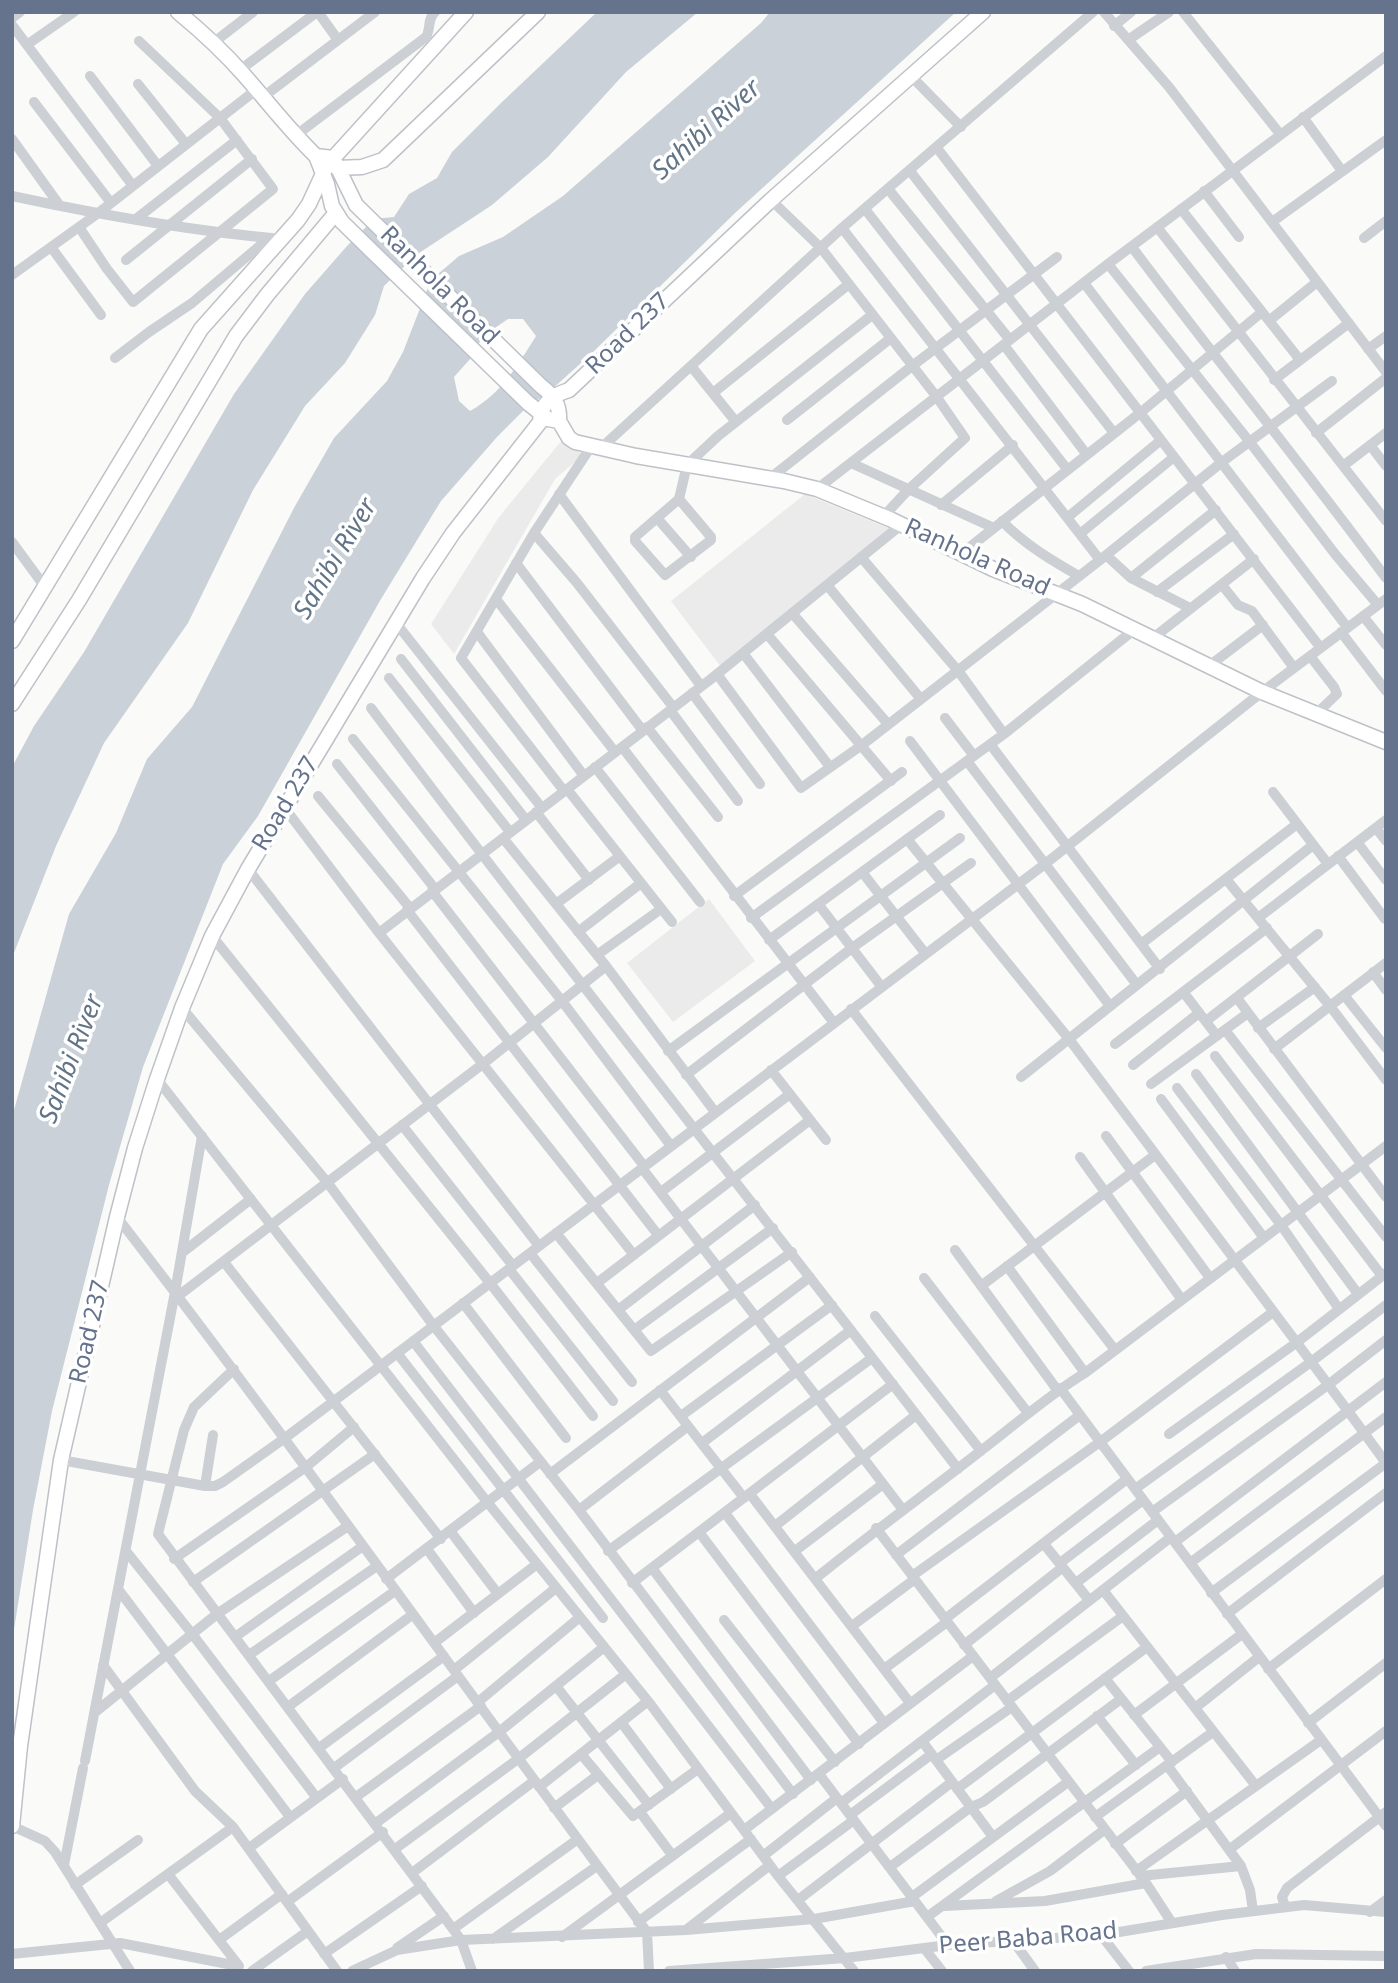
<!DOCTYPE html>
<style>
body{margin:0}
#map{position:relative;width:1398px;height:1983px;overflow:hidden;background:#fafaf8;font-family:"Noto Sans",sans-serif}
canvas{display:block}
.frame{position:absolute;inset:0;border:14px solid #66738c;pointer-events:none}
</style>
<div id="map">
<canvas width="1398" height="1983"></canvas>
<div class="frame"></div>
</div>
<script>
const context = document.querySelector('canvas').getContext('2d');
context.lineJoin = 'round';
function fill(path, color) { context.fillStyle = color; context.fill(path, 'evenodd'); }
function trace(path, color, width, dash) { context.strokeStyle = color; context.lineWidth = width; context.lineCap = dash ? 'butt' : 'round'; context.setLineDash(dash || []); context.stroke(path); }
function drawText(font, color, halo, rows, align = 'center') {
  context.font = font + ' "Noto Sans",sans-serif'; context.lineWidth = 7; context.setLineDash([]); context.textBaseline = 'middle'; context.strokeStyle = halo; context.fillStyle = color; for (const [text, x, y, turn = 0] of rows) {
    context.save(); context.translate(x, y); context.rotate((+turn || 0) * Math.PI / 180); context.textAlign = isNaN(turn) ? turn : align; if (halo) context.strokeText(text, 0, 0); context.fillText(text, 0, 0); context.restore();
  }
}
fill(new Path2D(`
 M562 440 583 455 555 479 454 654 431 624 499 517Z
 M805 494 893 530 721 667 671 601Z
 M709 899 755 961 673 1022 627 963Z`), '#ebebeb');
fill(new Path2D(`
 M597 12H698L626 72 548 157 492 205 416 255 384 286 375 315 345 363 305 406 253 490 188 623 104 743 56 846 12 958V767L34 726 84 652 234 394 305 294 347 246 374 219 394 217 409 194 437 178 452 152 501 103Z
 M770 12H956L735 213 590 355 551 390 526 408 497 437 441 501 381 599 258 816 223 864 143 1067 109 1185 52 1411 33 1510 12 1642V1117L69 914 116 833 147 759 192 707 295 506 334 438 387 381 403 352 431 280 459 256 503 237 563 196 761 23ZM508 319H523L536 336C518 365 501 394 470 411L459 401 454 377 471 358 483 336Z`), '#cad1d8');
const secondary = new Path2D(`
 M178 12C201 31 224 52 244 75 268 102 290 131 316 156
 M316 156 333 158 356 205 541 386C554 396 560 404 559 421L548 419 528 403 342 222 332 206 327 184Z
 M337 168 362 167 383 160 538 12
 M559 421 569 438 575 442 636 456 784 481 817 489 892 520 993 569 1082 604 1262 692 1386 742
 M12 641 201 329 298 220 309 204 327 165 466 12
 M12 704 79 600 236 336 267 295 335 214
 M12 1826 20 1746 61 1460 117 1217 135 1148 157 1079 182 1008 212 936 248 869 423 578 453 533 540 422C540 403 553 395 569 390L771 200 983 12`);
trace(secondary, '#bec1c8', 17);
trace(new Path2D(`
 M318 12 338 40
 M1104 12 1169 87 1386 372
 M1183 12 1280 134
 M12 18 20 12
 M12 25 133 186
 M1114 26 1131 12
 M1128 40 1169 12
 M213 43 253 12
 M28 44 74 12
 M240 70 317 12
 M90 76 158 166
 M911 76 961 127
 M138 84 186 144
 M263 97 375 12
 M34 102 111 203
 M1303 117 1342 171
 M295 136 426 37C431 29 427 19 435 12
 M12 139 60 206
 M937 148 1320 647
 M910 171 1114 433
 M889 190 1010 340
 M1204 191 1239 237
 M12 196C101 215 191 231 281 239
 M771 200 821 248 936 396 965 438 908 490 883 517
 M865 209 1067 469
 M1181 209 1300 360
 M136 219 237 140
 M1272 222 1386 140
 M79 227 107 269 133 302 273 189 220 118 139 41
 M1157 227 1386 521
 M842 228 1100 560
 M1364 238 1386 221
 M51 247 101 315
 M1132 247C1215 358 1303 466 1386 578
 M126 260 252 159
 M1108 264 1249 441 1335 554 1378 605
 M12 275 97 214 256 90
 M1084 283 1347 627
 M1270 320 1317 282
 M1004 345 1087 455
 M1368 349 1386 336
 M115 358 149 332 192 303 269 238
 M691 366 736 422
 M1274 380 1349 323
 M713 393 849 284
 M787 420 891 338
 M1316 433 1386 378
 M1370 445 1386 466
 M601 448 842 228 1093 12
 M851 463 994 528
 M1343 466 1386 433
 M769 479 912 366 1057 257
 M817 489 1108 264 1386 56
 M559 494 701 686
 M679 499 711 537V540L665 575 635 541V537L679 499 687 465 718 436 872 315
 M941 505 1013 445
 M1068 517 1161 440
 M657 518 691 557
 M1002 521C1024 544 1051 560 1079 576
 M534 533 577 583 673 707
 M1081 533 1174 457
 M12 542 45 587
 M961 554 1140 413 1262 312
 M1106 555 1131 578 1190 608
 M861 557 959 672 1004 734
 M516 563 643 731
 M1131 578 1216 510
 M827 585 920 698
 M1222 585 1238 605 1252 611 1294 668
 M1157 592 1234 534
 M496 599 615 752
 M792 613 888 724
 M1363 616 1386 645
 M396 623 542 808
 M477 632 584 776
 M1341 632 1386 691
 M767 634 891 781
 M1153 638 1254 559
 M743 653 830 767
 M1310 656 1334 687 1337 694 1316 714
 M401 659 526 820
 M1209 666 1263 625
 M717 674 801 788 862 745 1100 560 1222 462 1332 381
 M389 678 510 832
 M692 693 760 784
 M371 708C563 964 763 1215 958 1469
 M670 710 738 801
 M945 718 974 756
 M647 727 718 817
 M353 739 562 1001 671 1146
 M910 741 1110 1006
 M990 744 1160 969
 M622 747 834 1023
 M967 761 1137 985
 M337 764 435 889
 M595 767 700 902
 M567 789 672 922
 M564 791 461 658 534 533 592 445
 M1273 792 1328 864
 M318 796 410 908
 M284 807 379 933 711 679 901 525
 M536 812 589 880
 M1376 828 1386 841
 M503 838 606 966 715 1112
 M907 839 1069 1039 1348 1411 1386 1463 1211 1593
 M1357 842 1386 880
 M1338 856 1385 919
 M248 869 539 1246
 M862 872 925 953
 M1226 879 1330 1006 1386 1080
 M432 891 644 1166
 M734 896 902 772
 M556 904 620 856
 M819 905 881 986
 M407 910 658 1235
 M751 918 1004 734 1135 629
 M1258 918 1386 820
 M578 932 641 883
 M379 933 634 1255
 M212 936 490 1283 593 1416
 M769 940 940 815
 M1141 944 1297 824
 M597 955 661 909
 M1373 972 1386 990
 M1184 993 1217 1036
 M1344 995 1386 1048
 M1237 998 1386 1197
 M182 1008 327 1182 433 1325 579 1510 793 1794
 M851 1009 1115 1350
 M1206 1021 1318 934
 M1258 1028 1315 987
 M1225 1030 1386 1237
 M1115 1044 1267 928
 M1274 1049 1386 963
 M668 1051 960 838
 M1215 1056 1382 1276
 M1133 1065 1199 1013
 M771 1070 826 1140
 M1196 1074 1358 1294
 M686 1075 852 948 971 863
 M1021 1077 1313 845
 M157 1079 488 1503 651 1705 778 1876 854 1971
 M1151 1084 1248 1013
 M1177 1088 1281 1225 1339 1309
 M1161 1099 1264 1238
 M402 1125 513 1266
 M1106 1136 1210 1278
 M1080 1157 1182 1300
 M642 1168 903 1510
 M661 1192 790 1094
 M117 1217C299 1452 469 1695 647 1932L649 1971
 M556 1233 651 1351 792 1252
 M955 1250 1058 1391
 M183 1252 251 1199
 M530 1253 632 1382
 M224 1262 441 1539
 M1007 1266 1085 1373
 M509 1269 613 1401
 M924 1278 1028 1413
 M597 1283 810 1120
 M981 1286 1155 1155
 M178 1296 484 1063 606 966
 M463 1303 566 1438
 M618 1310 755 1205
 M875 1316 981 1451
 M634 1330 773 1228
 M413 1341 772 1809
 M397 1353 603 1618
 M234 1369 194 1407 184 1430 158 1534 453 1929 461 1940 472 1971
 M1060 1388 1386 1826
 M660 1390 744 1498
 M681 1416 832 1305
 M1169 1434 1296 1343 1386 1273
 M702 1443 851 1330
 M61 1460 205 1486H215L223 1482 285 1438 1045 864 1262 692 1386 599
 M550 1474 810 1277
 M205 1486 213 1435
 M1135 1489 1311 1362 1386 1305
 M750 1494 910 1703
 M579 1510 688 1426
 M1152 1512 1328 1385 1386 1340
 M725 1513 884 1723
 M775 1526 916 1415
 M876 1528 1146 1883 1172 1923
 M451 1532 498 1594
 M699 1532 859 1744
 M1175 1542 1386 1382
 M1044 1544 1089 1600
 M427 1549 474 1613
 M126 1551 193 1635 316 1797
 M608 1551 872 1358
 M795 1551 883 1484
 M896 1555 1080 1415
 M174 1559 306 1467 354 1427
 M1060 1563 1143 1500
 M1190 1563 1386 1417
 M652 1568 811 1780
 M912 1576 1100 1442 1273 1312
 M816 1578C869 1535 924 1495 978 1453 1014 1426 1047 1396 1085 1373L1386 1146
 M386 1579 540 1462
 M193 1582 375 1454
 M632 1583 893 1384
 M1076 1583 1158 1520
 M118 1589 290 1817
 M1103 1590 1256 1786
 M1227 1614 1386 1493
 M945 1619 1127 1479
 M724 1620 835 1762
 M852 1626 915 1579
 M235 1637 363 1546
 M434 1643 537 1564
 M964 1645 1063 1567
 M249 1655 377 1566
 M103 1665 195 1791 233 1827 337 1971
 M884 1669 947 1622
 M1268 1669 1386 1579
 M454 1670 556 1588
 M990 1678 1171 1537
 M1105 1678 1172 1762
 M269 1681 395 1591
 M556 1686 649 1805
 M1007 1701 1123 1616
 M478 1702 580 1617
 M289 1706 412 1615
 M1195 1708 1259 1657
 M94 1713 217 1614 348 1526
 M1134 1715 1242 1634
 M1097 1716 1136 1765
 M621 1722 671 1789
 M1308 1723 1386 1663
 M922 1741 993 1837
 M319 1748 444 1656
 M581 1754 633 1816 698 1769
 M936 1760 1012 1707
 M85 1761 175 1292 202 1136
 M1167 1765 1241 1866 1250 1890 1253 1911
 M334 1768 458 1676
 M819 1774 948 1945
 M539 1787 648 1701
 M957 1789 1147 1647
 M356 1797 481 1706
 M841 1803 995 1685
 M554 1808 598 1775
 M640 1812 672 1855
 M850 1815 932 1754
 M1095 1817 1213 1732
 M376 1823 499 1732 604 1647
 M12 1826 45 1841 55 1852 130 1971
 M744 1830 973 1656
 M1115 1844 1187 1791
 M249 1848 343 1779
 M395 1849 518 1759 626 1674
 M1230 1849 1386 1731
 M763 1856 837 1798
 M64 1865 83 1768
 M890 1867 971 1807 983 1802 1121 1699
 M1136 1871 1321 1740
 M412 1873 534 1781
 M168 1874 239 1966
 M778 1876 854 1820
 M1140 1876 1241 1866
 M75 1885 138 1840
 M912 1897 1068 1782
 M798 1900 952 1782
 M996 1901 1050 1871 1104 1830
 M287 1902 383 1832
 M944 1906 1045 1901 1146 1883
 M1285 1907 1282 1897 1287 1888 1386 1812
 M1370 1912 1386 1900
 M927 1917 1160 1747
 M638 1922 751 1839
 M100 1923 233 1827
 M453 1929 578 1839
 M686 1930 770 1865
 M1101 1935 1129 1971
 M562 1937 731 1813
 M493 1939 597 1866
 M219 1940 282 1894
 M1014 1942 1035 1971
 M397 1948 444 1916
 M924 1948 942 1971
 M12 1954 120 1943 238 1966
 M324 1954 422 1886
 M1226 1957 1235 1971
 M252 1971 308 1931
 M352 1971 397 1950 461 1940 686 1930 814 1919 915 1901
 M669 1971 845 1958 948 1945 1101 1935 1222 1915 1304 1905 1386 1912
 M1146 1971 1256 1954 1386 1956`), '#cccfd3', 10);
trace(secondary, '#fff', 14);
drawText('24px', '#66738c', '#fff', [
 ["Ranhola Road",439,286,45],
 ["Road 237",628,334,-44],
 ["Ranhola Road",977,558,24],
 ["Road 237",286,804,-59],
 ["Road 237",90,1332,-77],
 ["Peer Baba Road",1028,1939,-5]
]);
drawText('italic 26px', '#627587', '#fff', [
 ["Sahibi River",707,130,-42],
 ["Sahibi River",336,559,-59],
 ["Sahibi River",72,1059,-69]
]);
</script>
